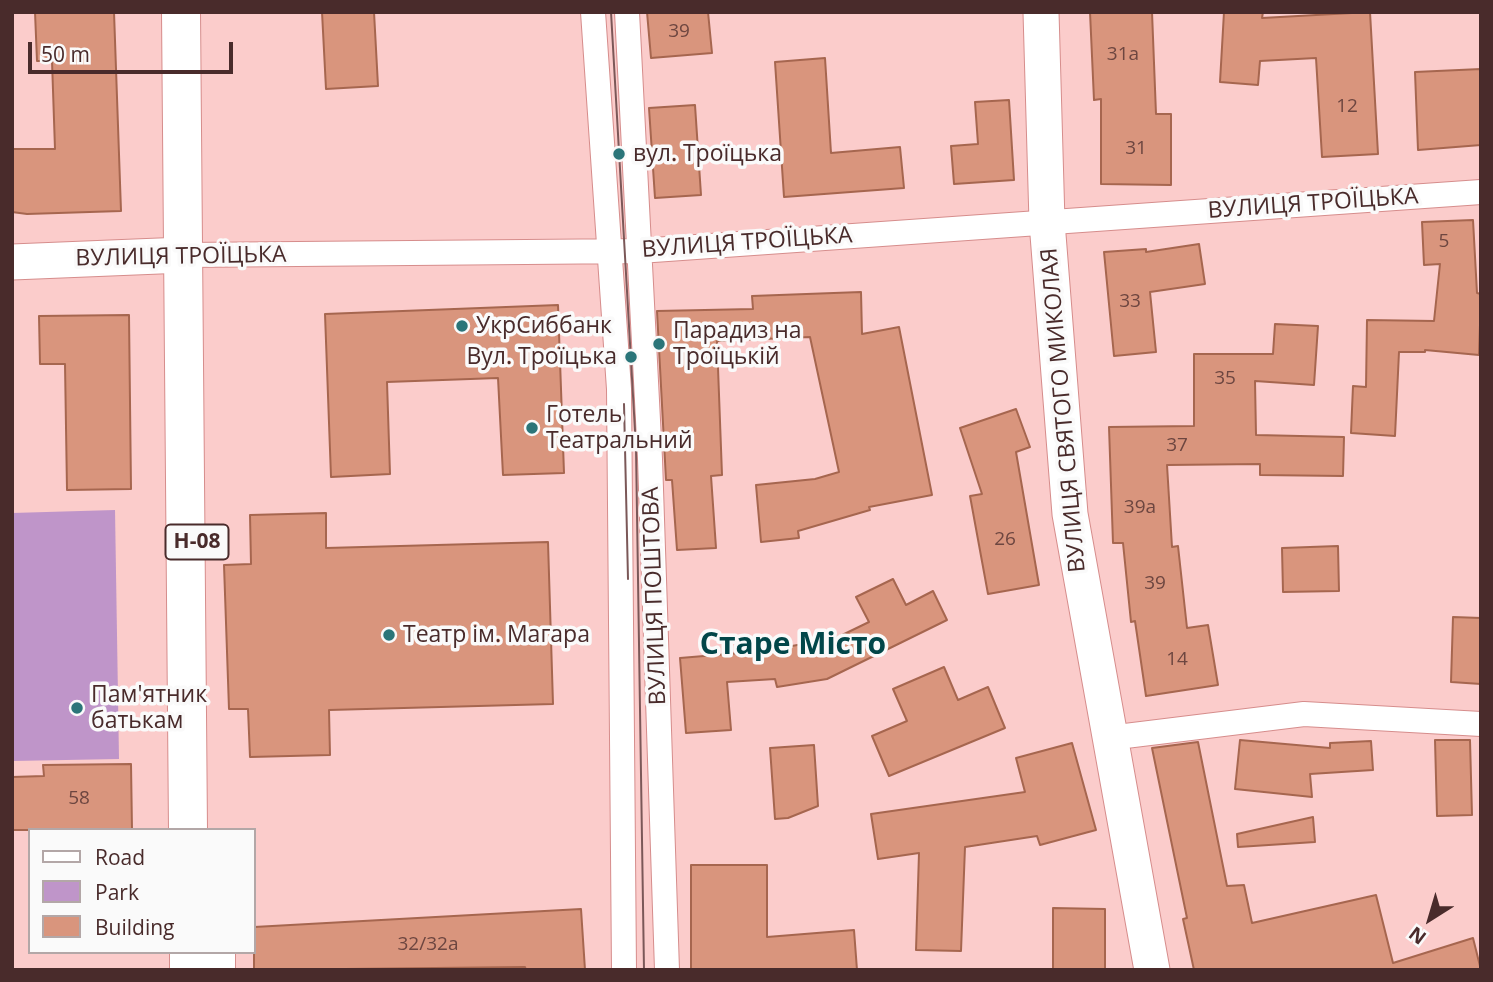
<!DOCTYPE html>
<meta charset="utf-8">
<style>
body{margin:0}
#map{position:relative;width:1493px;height:982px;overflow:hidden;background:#fbcccb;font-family:"Open Sans",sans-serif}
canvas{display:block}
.frame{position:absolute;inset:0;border:14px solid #492b2b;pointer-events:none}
.legend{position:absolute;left:28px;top:828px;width:228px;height:126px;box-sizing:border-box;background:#fafafa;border:2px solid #b3a7a7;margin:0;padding:9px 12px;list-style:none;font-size:21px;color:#492b2b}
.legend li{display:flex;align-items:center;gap:14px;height:35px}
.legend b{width:35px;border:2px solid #b3a7a7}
.north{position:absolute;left:1395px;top:884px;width:70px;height:70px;-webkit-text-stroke:5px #fafafa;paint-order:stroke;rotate:217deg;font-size:19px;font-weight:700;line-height:28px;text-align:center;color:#492b2b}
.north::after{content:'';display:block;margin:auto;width:24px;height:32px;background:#492b2b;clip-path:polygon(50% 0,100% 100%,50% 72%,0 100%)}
.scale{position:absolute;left:28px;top:42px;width:205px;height:32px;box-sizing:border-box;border:4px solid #492b2b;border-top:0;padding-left:9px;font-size:21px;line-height:24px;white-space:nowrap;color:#492b2b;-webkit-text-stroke:5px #fafafa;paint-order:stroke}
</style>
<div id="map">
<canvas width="1493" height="982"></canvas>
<div class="frame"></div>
<ul class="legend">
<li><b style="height:9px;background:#fff"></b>Road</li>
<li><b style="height:19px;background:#bf95c9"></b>Park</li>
<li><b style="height:19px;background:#d9957d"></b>Building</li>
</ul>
<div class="north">N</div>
<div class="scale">50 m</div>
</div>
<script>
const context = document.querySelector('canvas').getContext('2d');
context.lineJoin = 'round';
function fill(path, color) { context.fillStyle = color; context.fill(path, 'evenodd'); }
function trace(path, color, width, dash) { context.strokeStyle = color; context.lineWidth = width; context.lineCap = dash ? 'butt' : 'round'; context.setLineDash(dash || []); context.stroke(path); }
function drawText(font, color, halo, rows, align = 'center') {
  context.font = font + ' "Open Sans",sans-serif'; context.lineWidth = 7; context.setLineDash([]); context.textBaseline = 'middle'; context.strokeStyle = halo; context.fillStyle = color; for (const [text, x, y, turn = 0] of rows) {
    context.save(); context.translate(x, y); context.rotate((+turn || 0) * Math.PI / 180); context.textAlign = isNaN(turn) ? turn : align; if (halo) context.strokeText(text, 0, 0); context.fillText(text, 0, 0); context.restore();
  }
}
fill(new Path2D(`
 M115 510 119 759 12 761V513Z`), '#bf95c9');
const building = new Path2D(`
 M35 12H114L121 211 27 214 12 212V149H55L52 61H37Z
 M322 12H374L378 86 326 89Z
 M647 12H708L712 53 651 58Z
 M1090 12H1152L1156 114H1171V185L1101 184V99L1094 100Z
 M1224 12H1263L1262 18 1370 12 1378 154 1322 157 1316 58 1260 61 1258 85 1220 82Z
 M825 58 831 153 900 147 904 188 784 197 775 62Z
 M1481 69V145L1418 150 1415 72Z
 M1009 100 1014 180 954 184 951 146 978 144 975 102Z
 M695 105 701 195 655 198 649 108Z
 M1473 220 1477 293 1481 294 1479 355 1425 350V352H1399L1395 436 1351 433 1353 386 1366 387 1367 320 1434 321 1440 264 1424 265 1422 222Z
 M1199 244 1205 284 1150 292 1156 352 1114 356 1104 252 1146 249V252Z
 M861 292 862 334 899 327 932 495 869 507 870 510 798 531 799 538 761 542 756 485 815 479 839 472 810 337 717 341 722 475 711 476 716 548 677 550 672 480H666L657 311 753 309 752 296Z
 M558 305 564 473 503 475 498 378 387 382 390 474 331 477 325 314Z
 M129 315 131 489 67 490 65 364H40L39 316Z
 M1275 324 1318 326 1314 385 1255 381 1256 435 1344 437 1343 476 1260 475V464L1167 465 1172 547 1178 546 1187 628 1208 625 1218 685 1146 696 1135 621 1131 622 1123 543H1113L1109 427 1194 426V354H1273Z
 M1016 409 1030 447 1016 452 1039 585 988 594 970 496 982 494 960 428Z
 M326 513V548L548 542 553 704 329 710 330 755 250 757 248 709H229L224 565 251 564 250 515Z
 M1338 546 1339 591 1283 592 1282 548Z
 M893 579 906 605 933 591 947 620 827 679 777 687 775 679 727 682 731 730 686 733 680 658 764 651 803 644 805 653 869 622 856 597Z
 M1453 617 1481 618V684L1451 682Z
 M944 667 958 700 988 687 1005 728 889 776 872 736 907 721 893 689Z
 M1240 740 1330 748V743L1371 741 1373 770 1310 774 1312 797 1235 789Z
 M1435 740H1470L1472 815 1437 816Z
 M1198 742 1227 886 1244 885 1252 923 1376 895 1393 963 1473 938 1481 970H1194L1183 919 1187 918 1152 748Z
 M1072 743 1096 830 1040 845 1037 836 965 847 961 951 916 950 919 853 878 859 871 814 1025 792 1016 758Z
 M814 745 818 806 788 818 775 819 770 748Z
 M131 764 132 830H12V777L44 776 43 765Z
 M1313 817 1315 842 1238 847 1237 834Z
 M691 865H767V937L854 930 857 970H691Z
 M1053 908 1105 909V970H1053Z
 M581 909 585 970H526L525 967 254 970V927Z`);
fill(building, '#d9957d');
trace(building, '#a6664f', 2);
const street = new Path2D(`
 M593 12 619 389 624 970
 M627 12 650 459 667 970
 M184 255 639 251 1481 192
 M1109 738 1304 714 1481 724`);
const secondary = new Path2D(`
 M1041 12 1047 222 1070 514 1152 970
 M12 262 184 255`);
const primary = new Path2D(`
 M181 12 188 830
 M189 952V970
 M216 952V970`);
trace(street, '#d68d8c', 26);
trace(secondary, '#d68d8c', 37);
trace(primary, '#d68d8c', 40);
trace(street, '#fff', 24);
trace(secondary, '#fff', 35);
trace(primary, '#fff', 38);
trace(new Path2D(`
 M611 12 636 448 644 970
 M624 404 628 579`), '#7b5858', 2);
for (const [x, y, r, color] of [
 [619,154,7,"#2b7579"],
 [462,326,7,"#2b7579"],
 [659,344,7,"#2b7579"],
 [631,357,7,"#2b7579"],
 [532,428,7,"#2b7579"],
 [389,635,7,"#2b7579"],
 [77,708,7,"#2b7579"]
]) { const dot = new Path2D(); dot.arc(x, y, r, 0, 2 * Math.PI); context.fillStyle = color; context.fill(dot); trace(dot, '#fafafa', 2.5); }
drawText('19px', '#6d4640', null, [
 ["39",679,32],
 ["31а",1123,55],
 ["12",1347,107],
 ["31",1136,149],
 ["5",1444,242],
 ["33",1130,302],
 ["35",1225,379],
 ["37",1177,446],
 ["39а",1140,508],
 ["26",1005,540],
 ["39",1155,584],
 ["14",1177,660],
 ["58",79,799],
 ["32/32а",428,945]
]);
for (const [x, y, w] of [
 [197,542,63]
]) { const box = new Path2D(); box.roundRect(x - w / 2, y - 17.5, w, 35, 5); context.fillStyle = '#fafafa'; context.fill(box); trace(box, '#492b2b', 2); }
drawText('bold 21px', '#492b2b', null, [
 ["Н-08",197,542]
]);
drawText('23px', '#492b2b', '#fafafa', [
 ["вул. Троїцька",633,154],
 ["УкрСиббанк",476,326],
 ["Парадиз на",673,331],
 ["Троїцькій",673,357],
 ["Вул. Троїцька",617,357,"right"],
 ["Готель",546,415],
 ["Театральний",546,441],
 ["Театр ім. Магара",403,635],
 ["Пам'ятник",91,695],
 ["батькам",91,721]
], 'left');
drawText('23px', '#492b2b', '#fafafa', [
 ["ВУЛИЦЯ ТРОЇЦЬКА",1313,204,-4],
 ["ВУЛИЦЯ ТРОЇЦЬКА",747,243,-4],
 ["ВУЛИЦЯ ТРОЇЦЬКА",181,257,-1],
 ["ВУЛИЦЯ СВЯТОГО МИКОЛАЯ",1064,410,-95],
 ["ВУЛИЦЯ ПОШТОВА",655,596,-92]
]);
drawText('bold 30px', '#024649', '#fafafa', [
 ["Старе Місто",793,645]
]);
</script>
